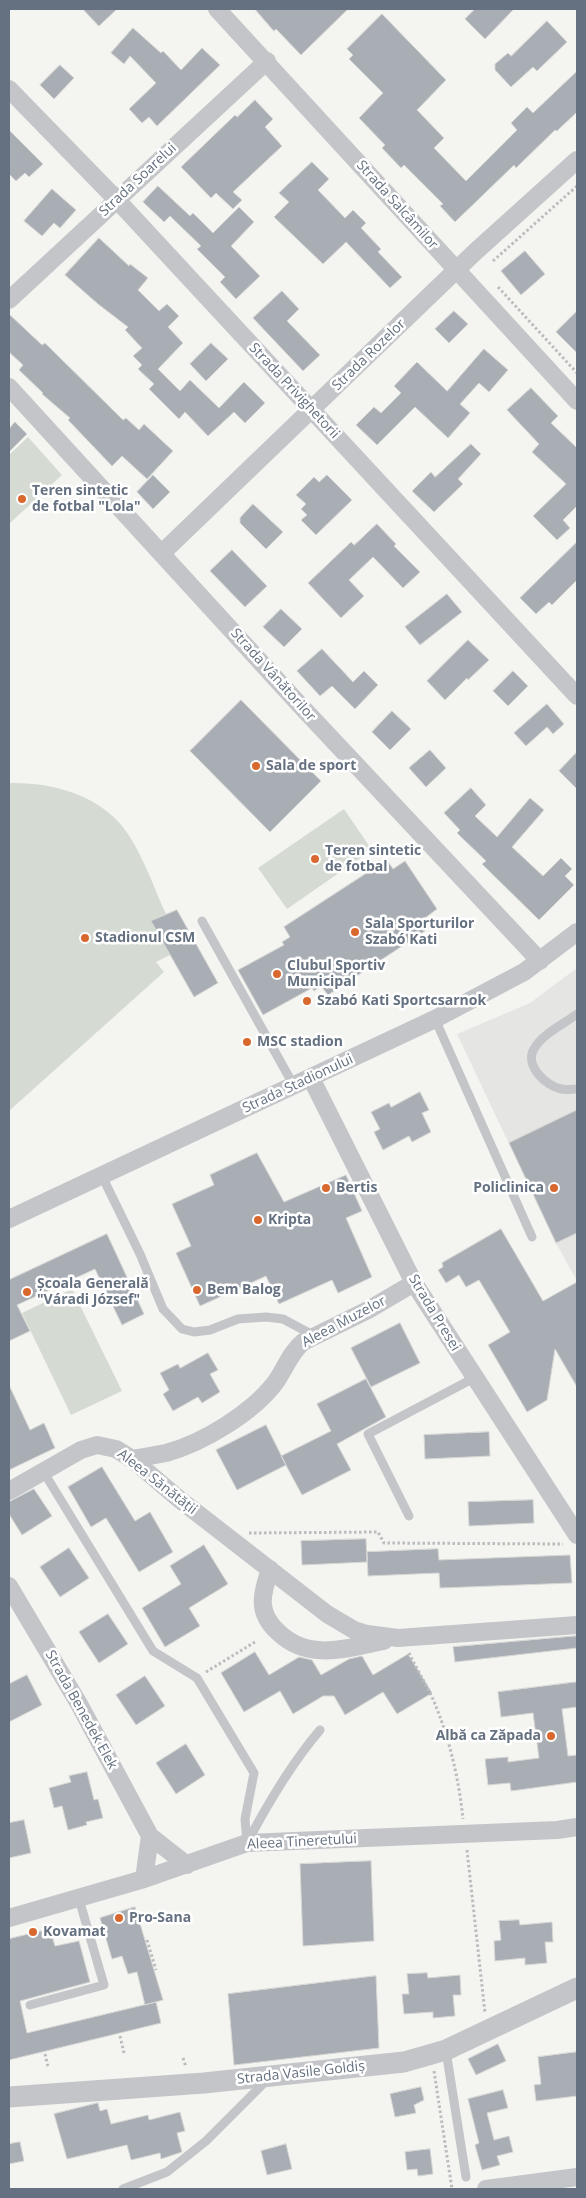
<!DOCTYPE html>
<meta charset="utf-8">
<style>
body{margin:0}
#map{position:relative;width:586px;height:2198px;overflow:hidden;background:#f4f5f1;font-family:"Open Sans",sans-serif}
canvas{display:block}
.frame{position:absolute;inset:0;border:10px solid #657180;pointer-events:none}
</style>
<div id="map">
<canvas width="586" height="2198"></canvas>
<div class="frame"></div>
</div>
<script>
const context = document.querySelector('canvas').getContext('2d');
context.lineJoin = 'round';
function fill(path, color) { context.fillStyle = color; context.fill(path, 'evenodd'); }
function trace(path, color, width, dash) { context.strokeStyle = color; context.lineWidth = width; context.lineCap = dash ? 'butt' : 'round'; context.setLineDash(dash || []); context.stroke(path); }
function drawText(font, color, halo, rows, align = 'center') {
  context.font = font + ' "Open Sans",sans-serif'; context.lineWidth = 5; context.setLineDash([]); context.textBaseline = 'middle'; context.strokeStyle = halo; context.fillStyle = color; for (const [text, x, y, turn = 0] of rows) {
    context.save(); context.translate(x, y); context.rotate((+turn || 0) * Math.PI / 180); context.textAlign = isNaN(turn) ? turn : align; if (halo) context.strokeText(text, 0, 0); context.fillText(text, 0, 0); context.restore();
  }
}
fill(new Path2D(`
 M577 968V1281L556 1243 457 1034 530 1003Z`), '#e5e6e4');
fill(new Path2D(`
 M28 437 62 475 9 524V455Z
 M9 783C54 782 105 796 130 837 145 861 154 888 166 914L152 921 170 955 156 962 164 972 9 1111Z
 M344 809 372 850 287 909 258 868Z
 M72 1289 122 1391 71 1415 22 1313Z`), '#d5dbd2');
const building = new Path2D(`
 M83 9H117L99 26Z
 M255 9H348L301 55 276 29 274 31Z
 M475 9H514L485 39 465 19Z
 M382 14 446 80 417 110 444 138 434 148 466 181 517 130 511 123 527 107 533 113 577 71V112L557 131 555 130 516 168 514 165 455 222 440 206 443 204 404 165 401 168 382 148 385 145 359 118 383 93 349 59 353 55 347 49Z
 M547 21 567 42 537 71 533 67 511 87 495 70V64L508 53 511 56Z
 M133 28 161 53 163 51 181 70 202 48 220 65 157 126 149 117 142 123 129 109 156 83 130 56 124 64 111 53Z
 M60 65 74 78 54 99 40 85Z
 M255 100 273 119 265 127 282 146 233 192 242 200 233 209 216 193 211 198 181 167 235 115 237 117Z
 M9 130 43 164 29 177 25 173 16 181 9 174Z
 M312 162 329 179 318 190 345 218 353 210 366 223 361 228 381 249 378 252 402 277 390 288 346 242 323 264 274 217 289 202 279 193Z
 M158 186 190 216 193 213 213 233 239 207 254 222 231 246 260 276 236 299 220 282 225 277 197 249 201 246 170 216 164 222 143 202Z
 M52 189 76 210 60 228 54 223 42 236 24 221Z
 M99 238 129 266 130 264 148 278 138 290 159 311 167 304 179 316 168 327 183 343 158 369 180 391 190 380 219 408 244 382 265 403 245 423 234 412 208 436 185 412 179 419 149 389 154 384 138 369 142 365 133 356 142 348 125 330 128 327 98 304 65 275Z
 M525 251 545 274 521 295 501 271Z
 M282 291 299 309 287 321 320 355 303 371 253 318Z
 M454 311 468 324 449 343 435 329Z
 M577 311V353L556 332Z
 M9 314 42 345 45 343 123 420 126 418 139 430 144 424 173 451 147 479 122 456 112 466 68 420 70 418 42 394 43 393 19 370 23 365 9 352Z
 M211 343 228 359 206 381 190 364Z
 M484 349 508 370 489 392 479 383 460 404 470 413 448 438 415 407 377 445 356 425 374 407 381 413 401 393 394 386 417 362 447 391Z
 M531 388 558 416 551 423 577 448V506L563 520 570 528 557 540 533 516 566 484 532 452 539 444 507 410Z
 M15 422 27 434 9 452V429Z
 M471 444 481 454 458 479 463 484 434 512 412 491 431 472 435 477Z
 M153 475 170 492 153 509 137 492Z
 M327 475 352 500 316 535 301 520 307 515 301 509 306 504 296 495 314 477 319 482Z
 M253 504 283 532 266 549 240 523V518Z
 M377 524 396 544 394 546 420 572 403 588 373 557 349 580 364 596 341 618 308 583 351 542 354 545Z
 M577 542V580L552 605 549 602 536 614 520 598Z
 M232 550 267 586 245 607 210 571Z
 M447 594 462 612 420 645 405 627Z
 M281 609 302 629 284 647 263 627Z
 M468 640 489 660 468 680 467 678 445 700 427 681Z
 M322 649 353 682 364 671 378 685 355 709 332 686 320 696 297 671Z
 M513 671 528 686 508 706 493 691Z
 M241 700 321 781 270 832 190 751Z
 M547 704 564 724 553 734 547 727 526 746 514 733Z
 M392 711 411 729 390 750 372 732Z
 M430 750 446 768 426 787 409 768Z
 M577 752V789L559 771Z
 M471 788 486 805 475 816 497 837 530 798 544 810 512 847 543 876 561 858 572 869 565 876 574 885 539 920 482 864 486 861 457 833 460 830 444 813Z
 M387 860 393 869 405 861 437 909 425 918 431 927 328 995 321 986 314 991 312 988 263 1015 238 970 284 945 282 942 290 937 284 927Z
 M177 910 218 983 194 997 151 921Z
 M420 1092 429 1110 422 1113 431 1132 412 1142 409 1136 383 1150 374 1132 380 1129 371 1112 389 1103 391 1107Z
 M577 1110V1233L556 1243 509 1143Z
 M257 1153 284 1202 346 1175 362 1211 346 1218 372 1277 338 1293 332 1280 279 1304 266 1276 200 1306 176 1253 191 1246 172 1204 214 1185 210 1175Z
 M501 1229 543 1301 577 1282V1387L555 1349 547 1400 527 1412 488 1345 510 1332 479 1280 466 1287 459 1275 446 1283 438 1270 443 1267 442 1263Z
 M107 1234 144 1314 122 1325 95 1269 17 1305 30 1331 9 1341V1280Z
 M400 1323 420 1363 371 1387 351 1348Z
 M208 1353 218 1370 210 1374 220 1392 202 1403 198 1397 173 1411 163 1394 169 1390 160 1373 178 1364 180 1368Z
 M366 1379 386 1417 337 1444 351 1470 302 1495 281 1456 331 1431 317 1404Z
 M9 1385 30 1430 44 1423 55 1448 9 1470Z
 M266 1425 286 1465 237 1490 216 1450Z
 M489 1432 490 1456 425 1459 424 1435Z
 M102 1467 135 1521 150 1512 173 1552 139 1572 106 1518 91 1527 68 1487Z
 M34 1489 52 1516 22 1535 9 1514V1502Z
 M533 1500 534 1523 469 1526 468 1502Z
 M366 1539 367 1562 302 1565 301 1541Z
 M204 1545 228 1584 189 1608 200 1626 165 1647 142 1608 181 1584 170 1566Z
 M69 1548 89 1578 60 1597 40 1567Z
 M438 1549 439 1560 570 1555 572 1583 440 1588 439 1573 368 1576 367 1552Z
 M108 1614 128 1644 99 1663 79 1632Z
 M577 1636V1648L455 1662 453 1647Z
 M255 1652 269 1675 299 1657 312 1660 321 1675 349 1659 362 1656 373 1675 408 1654 432 1693 397 1714 383 1692 345 1715 334 1696H323L293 1714 280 1691 244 1712 221 1673Z
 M27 1675 42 1705 9 1722V1684Z
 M145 1676 165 1706 136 1725 116 1695Z
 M577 1682V1707L562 1709 568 1756 577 1755V1782L511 1791 510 1783 488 1785 485 1759 508 1757V1762L539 1758 533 1713 501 1717 498 1692Z
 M186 1744 205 1775 176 1794 156 1763Z
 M87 1772 94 1800 98 1799 103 1818 86 1822 87 1825 68 1830 62 1806 54 1808 49 1788 71 1782 69 1776Z
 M24 1820 31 1853 9 1858V1823Z
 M371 1861 374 1941 303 1946 300 1864Z
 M135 1907 163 2000 145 2005 137 1972 128 1974 122 1956 112 1959 100 1918Z
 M519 1920 520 1925 552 1922 553 1942H545L547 1963 525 1965V1958L495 1961 494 1941 501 1940 499 1921Z
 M50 1929 55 1946 79 1941 90 1982 20 2001 27 2033 156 2002 161 2023 9 2060V1939Z
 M427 1973 428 1978 460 1975 461 1995H453L455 2016 433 2018V2012L404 2014 402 1994H409L407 1974Z
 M376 1976 379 2048 234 2065 228 1994Z
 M498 2044 506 2061 476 2075 468 2059Z
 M577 2052V2096L536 2101 534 2085 541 2084 538 2057Z
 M421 2087 424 2100 414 2105 416 2113 395 2117 390 2094Z
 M503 2090 508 2108 487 2113 494 2140 509 2136 513 2152 497 2156 500 2165 482 2170 475 2145 479 2143 468 2099Z
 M98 2103 100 2111 107 2109 111 2124 148 2115 149 2120 180 2112 185 2131 177 2133 182 2152 161 2159 160 2153 131 2160 127 2145 67 2159 54 2114Z
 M20 2142 24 2161 9 2164V2144Z
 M286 2144 292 2169 267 2175 261 2151Z
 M430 2149 433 2174 418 2176 417 2169 407 2170 405 2152Z`);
fill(building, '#a9aeb5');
trace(building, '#d6d6d4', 1);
trace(new Path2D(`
 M493 261 577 186
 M498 287 577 373
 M249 1533 378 1532 384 1543 563 1544
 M409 1653C417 1670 428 1687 435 1704 450 1741 459 1780 463 1819
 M206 1672 255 1642
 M467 1850 485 2013
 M147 1940 156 1970
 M120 2036 124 2053
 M45 2054 48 2067
 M183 2058 186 2067
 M434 2071 452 2189`), '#babcbe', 3, [2.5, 2.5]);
trace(new Path2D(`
 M202 921 294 1086
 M577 1014C564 1024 542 1034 534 1049 524 1065 546 1086 561 1089 566 1090 572 1089 577 1089
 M435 1019 532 1237
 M102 1176 140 1254 163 1309 182 1329 194 1332 210 1330 238 1319 266 1317 283 1319 313 1335
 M43 1471 153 1651 197 1678 254 1773 245 1819 247 1843
 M409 1516 368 1434 474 1378
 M247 1843C268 1803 291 1764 320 1730
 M30 2005 104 1985 79 1899
 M446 2051 466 2177
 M123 2189 167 2172 206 2141 266 2081`), '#c3c5c9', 9);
trace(new Path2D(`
 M217 9 577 401
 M9 89 117 200 577 696
 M9 300 267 61
 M9 387 298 703 540 961
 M162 553 475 252 577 160
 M311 1078 414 1283 577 1535
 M9 1219 435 1019 524 972 577 932
 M132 1459C144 1457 155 1455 166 1453 203 1443 252 1413 275 1383 285 1369 290 1353 303 1342L368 1310 414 1283
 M9 1491 81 1450 97 1445 116 1449 132 1459 179 1499 327 1614 354 1630 367 1634 398 1638 577 1625
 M270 1569C262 1594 256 1612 278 1632 309 1662 347 1648 384 1641
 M9 1586 79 1704 150 1836 187 1865
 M144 1879 150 1836
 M9 1918 144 1879 247 1843 557 1830 577 1827
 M486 2189 577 2177`), '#c3c5c9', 18);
trace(new Path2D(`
 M9 2097 204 2083 404 2062 446 2050 577 1988`), '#c3c5c9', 21);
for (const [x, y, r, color] of [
 [22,499,5,"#d8682e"],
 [256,766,5,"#d8682e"],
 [315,859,5,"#d8682e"],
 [355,932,5,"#d8682e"],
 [85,938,5,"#d8682e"],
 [277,974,5,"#d8682e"],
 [307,1001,5,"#d8682e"],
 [247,1042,5,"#d8682e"],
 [326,1188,5,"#d8682e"],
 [554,1188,5,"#d8682e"],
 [258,1220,5,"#d8682e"],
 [197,1290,5,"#d8682e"],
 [27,1292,5,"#d8682e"],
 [551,1736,5,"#d8682e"],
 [119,1918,5,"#d8682e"],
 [33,1932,5,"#d8682e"]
]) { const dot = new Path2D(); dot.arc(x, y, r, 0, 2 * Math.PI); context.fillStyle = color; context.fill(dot); trace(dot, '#fff', 2); }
drawText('14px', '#657180', '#fff', [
 ["Strada Soarelui",138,180,-43],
 ["Strada Salcâmilor",397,205,48],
 ["Strada Rozelor",369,355,-44],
 ["Strada Privighetorii",294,391,47],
 ["Strada Vânătorilor",273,675,48],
 ["Strada Stadionului",298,1084,-25],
 ["Strada Presei",434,1313,59],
 ["Aleea Muzelor",344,1322,-28],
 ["Aleea Sănătății",157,1482,38],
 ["Strada Benedek Elek",81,1710,61],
 ["Aleea Tineretului",302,1842,-3],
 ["Strada Vasile Goldiș",301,2073,-6]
]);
drawText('bold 14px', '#657180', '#fff', [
 ["Teren sintetic",32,491],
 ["de fotbal \"Lola\"",32,507],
 ["Sala de sport",266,766],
 ["Teren sintetic",325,851],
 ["de fotbal",325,867],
 ["Sala Sporturilor",365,924],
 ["Szabó Kati",365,940],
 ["Stadionul CSM",95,938],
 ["Clubul Sportiv",287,966],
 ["Municipal",287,982],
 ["Szabó Kati Sportcsarnok",317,1001],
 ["MSC stadion",257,1042],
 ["Bertis",336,1188],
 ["Policlinica",544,1188,"right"],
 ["Kripta",268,1220],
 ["Școala Generală",37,1284],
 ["\"Váradi József\"",37,1300],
 ["Bem Balog",207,1290],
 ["Albă ca Zăpada",541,1736,"right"],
 ["Pro-Sana",129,1918],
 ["Kovamat",43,1932]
], 'left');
</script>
